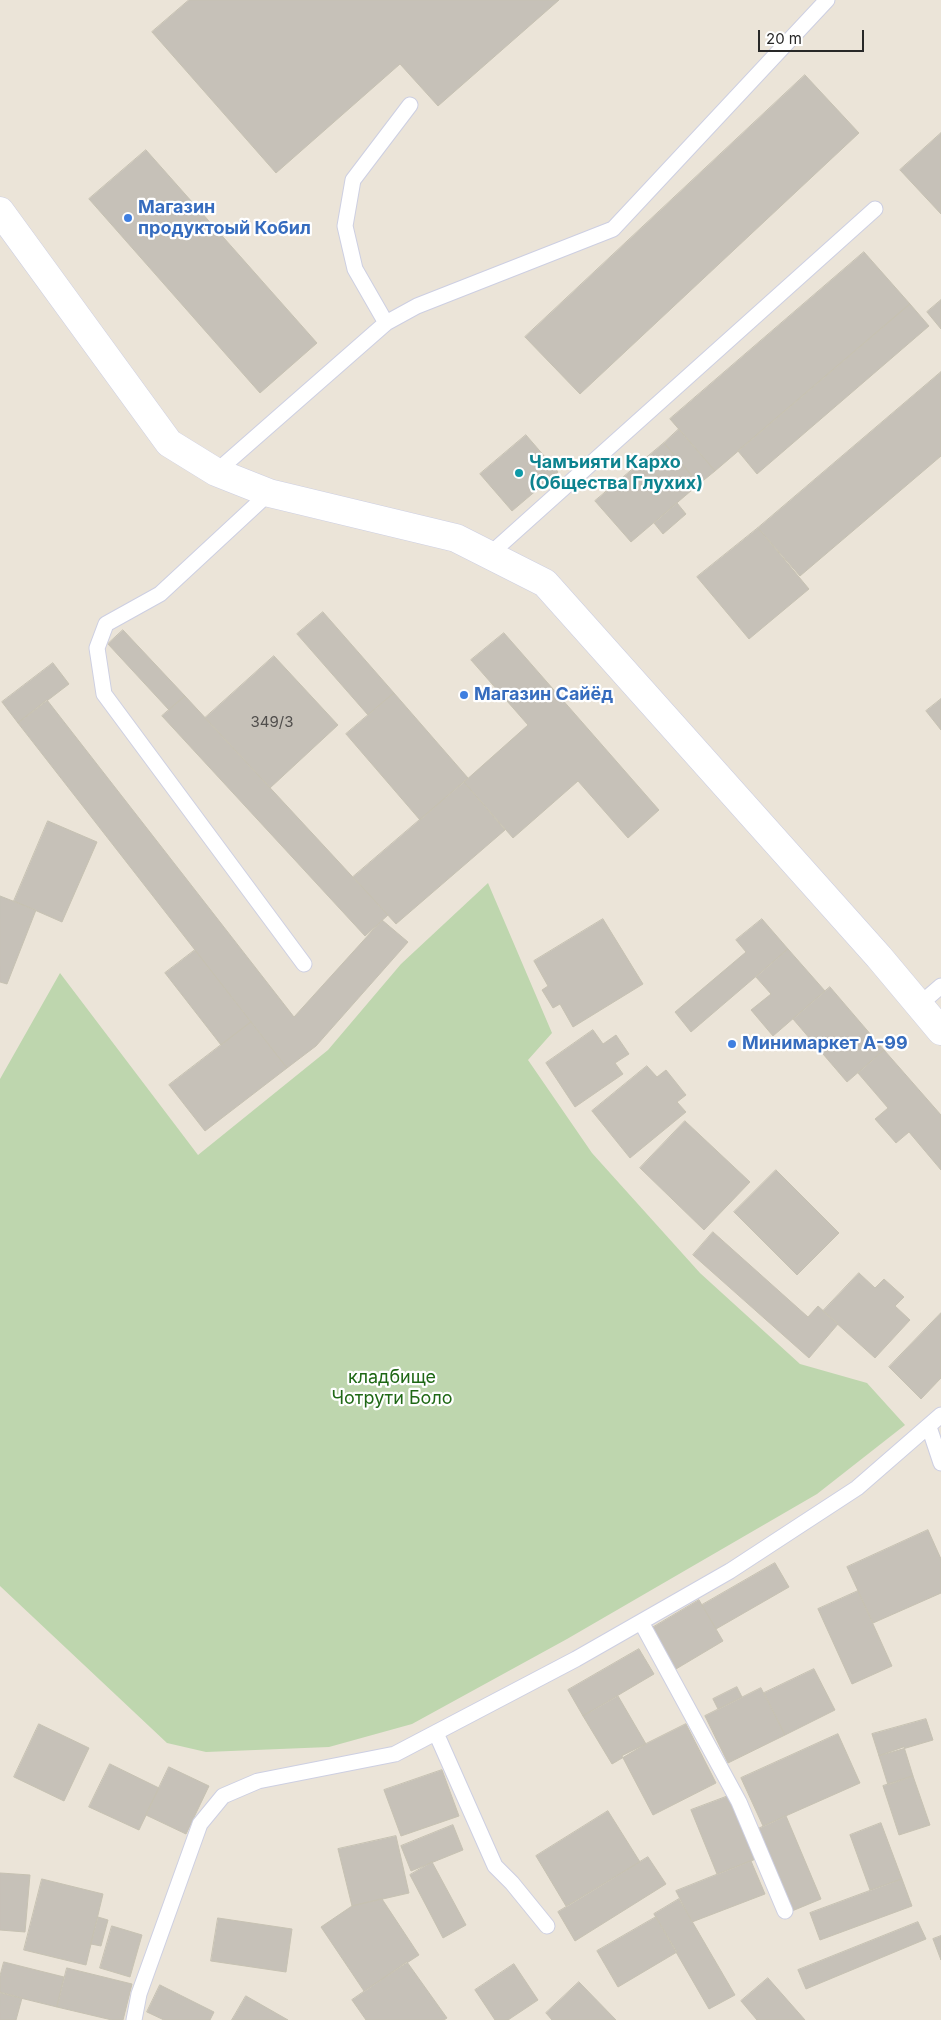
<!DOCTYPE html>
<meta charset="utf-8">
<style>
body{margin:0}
#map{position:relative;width:941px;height:2020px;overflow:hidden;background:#ebe4d8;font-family:Inter,sans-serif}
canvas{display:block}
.scale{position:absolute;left:758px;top:30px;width:106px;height:22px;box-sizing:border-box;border:2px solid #282828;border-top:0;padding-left:6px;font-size:15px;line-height:18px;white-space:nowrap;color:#282828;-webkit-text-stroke:4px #fff;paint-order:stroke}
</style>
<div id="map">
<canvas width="941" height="2020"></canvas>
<div class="scale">20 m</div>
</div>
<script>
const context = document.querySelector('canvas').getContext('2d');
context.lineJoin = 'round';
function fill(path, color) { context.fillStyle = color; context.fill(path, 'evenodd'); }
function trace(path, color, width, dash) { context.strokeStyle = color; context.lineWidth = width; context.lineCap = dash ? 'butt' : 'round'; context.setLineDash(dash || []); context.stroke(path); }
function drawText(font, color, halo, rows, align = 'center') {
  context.font = font + ' Inter,sans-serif'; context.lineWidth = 4.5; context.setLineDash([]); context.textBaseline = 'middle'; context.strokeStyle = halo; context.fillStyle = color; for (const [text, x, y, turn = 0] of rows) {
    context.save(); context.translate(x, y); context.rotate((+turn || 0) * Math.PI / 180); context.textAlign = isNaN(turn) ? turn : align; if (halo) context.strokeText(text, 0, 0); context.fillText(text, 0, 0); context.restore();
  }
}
fill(new Path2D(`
 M488 883 552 1033 528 1060 592 1153 700 1273 800 1364 867 1383 905 1425 817 1494 567 1639 412 1724 329 1747 206 1752 167 1743 0 1586V1079L60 973 198 1155 328 1050 401 964Z`), '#bed6ae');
const building = new Path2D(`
 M189 0H559L438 106 400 64 276 173 152 32Z
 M805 75 859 133 580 394 525 337Z
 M941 133V214L900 170Z
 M146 150 317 343 260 393 89 199Z
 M864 252 910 304 715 471 670 419Z
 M941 300V329L927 312Z
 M910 304 929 326 757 474 738 451Z
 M941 372V456L800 576 758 528Z
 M679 429 715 471 699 484 664 443Z
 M526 435 558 472 512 511 480 474Z
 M664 443 699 484 631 542 595 501Z
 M677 503 686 514 663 534 654 523Z
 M758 528 809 589 749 639 697 577Z
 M323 612 394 693 368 715 297 634Z
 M123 630 185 696 169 710 108 644Z
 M504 633 659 810 628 838 578 781 513 838 464 782 528 725 471 660Z
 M274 656 338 725 270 788 205 718Z
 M53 663 69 684 18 723 2 702Z
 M394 693 468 778 420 820 346 734Z
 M185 696 388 915 365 936 162 716Z
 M941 699V730L926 711Z
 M47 700 294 1017 382 920 408 942 316 1046 287 1068 18 723Z
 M464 782 505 830 396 924 353 877Z
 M48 821 97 842 62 922 14 901Z
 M0 896 36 910 7 984 0 982Z
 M603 919 643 984 573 1027 560 1004 553 1008 542 990 548 986 534 961Z
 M762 919 788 949 691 1032 675 1012 746 952 736 940Z
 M788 949 825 991 773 1036 751 1010 771 994 756 977Z
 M195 950 251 1022 221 1045 165 973Z
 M830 987 884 1050 847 1082 793 1019Z
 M251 1022 287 1068 205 1131 169 1085Z
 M593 1030 603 1044 616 1035 629 1054 615 1063 623 1074 575 1107 546 1063Z
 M884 1050 941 1115V1170L909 1132 896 1143 875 1119 888 1108 858 1073Z
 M647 1066 657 1077 666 1070 686 1095 677 1102 686 1112 630 1158 592 1111Z
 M685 1121 750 1182 704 1230 640 1168Z
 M776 1170 839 1233 797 1275 734 1212Z
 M713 1232 808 1317 818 1306 838 1324 809 1358 693 1255Z
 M859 1273 875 1288 884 1279 904 1297 895 1306 910 1320 875 1358 823 1311Z
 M941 1313V1378L921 1399 889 1367Z
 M928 1530 941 1559V1593L873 1623 847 1567Z
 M775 1563 789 1587 716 1629 702 1605Z
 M858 1591 892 1666 852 1684 818 1609Z
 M699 1600 723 1641 676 1669 652 1628Z
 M639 1649 654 1674 583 1716 568 1690Z
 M814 1669 835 1710 785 1735 764 1693Z
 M737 1687 742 1697 718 1709 713 1699Z
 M761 1688 785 1735 728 1763 705 1716Z
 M618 1696 646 1744 612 1764 583 1716Z
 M926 1719 933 1740 879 1756 872 1734Z
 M39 1724 89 1748 64 1801 14 1777Z
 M686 1724 716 1783 653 1815 622 1756Z
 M838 1734 860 1783 763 1826 741 1778Z
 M904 1747 913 1776 888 1785 879 1756Z
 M110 1764 159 1788 139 1830 89 1807Z
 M169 1767 209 1786 186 1834 146 1815Z
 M442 1770 459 1816 401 1836 384 1790Z
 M913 1776 930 1825 899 1835 883 1786Z
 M731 1795 756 1859 717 1874 691 1810Z
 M608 1811 640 1862 566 1906 536 1856Z
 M786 1816 821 1899 792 1911 758 1829Z
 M881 1823 902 1879 870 1890 850 1835Z
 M453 1825 463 1850 411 1871 401 1846Z
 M396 1836 409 1893 352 1906 338 1849Z
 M648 1857 666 1884 575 1941 558 1912Z
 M751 1861 765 1894 692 1922 676 1891Z
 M432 1862 466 1925 443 1938 410 1875Z
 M0 1873 30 1875 25 1932 0 1930Z
 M42 1879 103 1894 86 1965 24 1950Z
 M902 1879 912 1906 820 1940 810 1913Z
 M382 1899 419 1955 364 1991 321 1927 352 1906Z
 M679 1899 735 1995 709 2009 654 1914Z
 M98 1917 108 1920 101 1946 91 1944Z
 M656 1917 677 1952 618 1987 597 1951Z
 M218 1918 292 1929 286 1972 211 1961Z
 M918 1922 926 1939 806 1989 798 1970Z
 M112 1926 142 1935 130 1977 100 1968Z
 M941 1936V1960L933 1939Z
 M4 1962 64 1977 57 2007 0 1993V1976Z
 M407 1962 447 2018 444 2020H366L352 2000Z
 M514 1964 538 2000 508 2020H495L475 1990Z
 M67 1968 132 1984 123 2020H112L57 2007Z
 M768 1978 805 2020H757L741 2001Z
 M579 1982 616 2020H552L546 2013Z
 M160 1985 214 2012 210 2020H164L147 2012Z
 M0 1992 22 1998 16 2020H0Z
 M246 1996 288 2020H232Z`);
fill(building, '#c6c1b8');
trace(building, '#c6c1b2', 1);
const service = new Path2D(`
 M386 323 355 269 345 226 353 180 410 105
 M216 472 386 323 417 306 613 229 827 0
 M269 493 160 594 106 624 97 648 104 694 304 964
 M489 555 875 209
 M919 1005 941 986
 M929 1427 941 1463
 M641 1622 739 1802 785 1911
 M436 1733 495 1866 512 1883 547 1926
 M134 2020 139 1994 200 1824 223 1796 258 1781 395 1754 576 1659 730 1571 857 1488 941 1415`);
const tertiary = new Path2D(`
 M0 211 169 443 216 472 269 493 456 538 545 583 879 957 941 1031`);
trace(service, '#cdcfe2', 17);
trace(tertiary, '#cdcfe2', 29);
trace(service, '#fff', 15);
trace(tertiary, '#fff', 28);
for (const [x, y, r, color] of [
 [128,218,5,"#3f7fe0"],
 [519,473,5,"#0f9aa8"],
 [464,695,5,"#3f7fe0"],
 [732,1044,5,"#3f7fe0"]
]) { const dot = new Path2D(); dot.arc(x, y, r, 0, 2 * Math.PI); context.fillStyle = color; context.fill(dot); trace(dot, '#fff', 2); }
drawText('15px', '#504e4c', null, [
 ["349/3",272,722]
]);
drawText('bold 18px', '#366cbe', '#fff', [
 ["Магазин",138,208],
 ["продуктоый Кобил",138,229],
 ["Магазин Сайёд",474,695],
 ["Минимаркет А-99",742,1044]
], 'left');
drawText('bold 18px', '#0d838f', '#fff', [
 ["Чамъияти Кархо",529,463],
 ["(Общества Глухих)",529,484]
], 'left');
drawText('18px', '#1f6815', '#fff', [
 ["кладбище",392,1378],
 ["Чотрути Боло",392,1399]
]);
</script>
